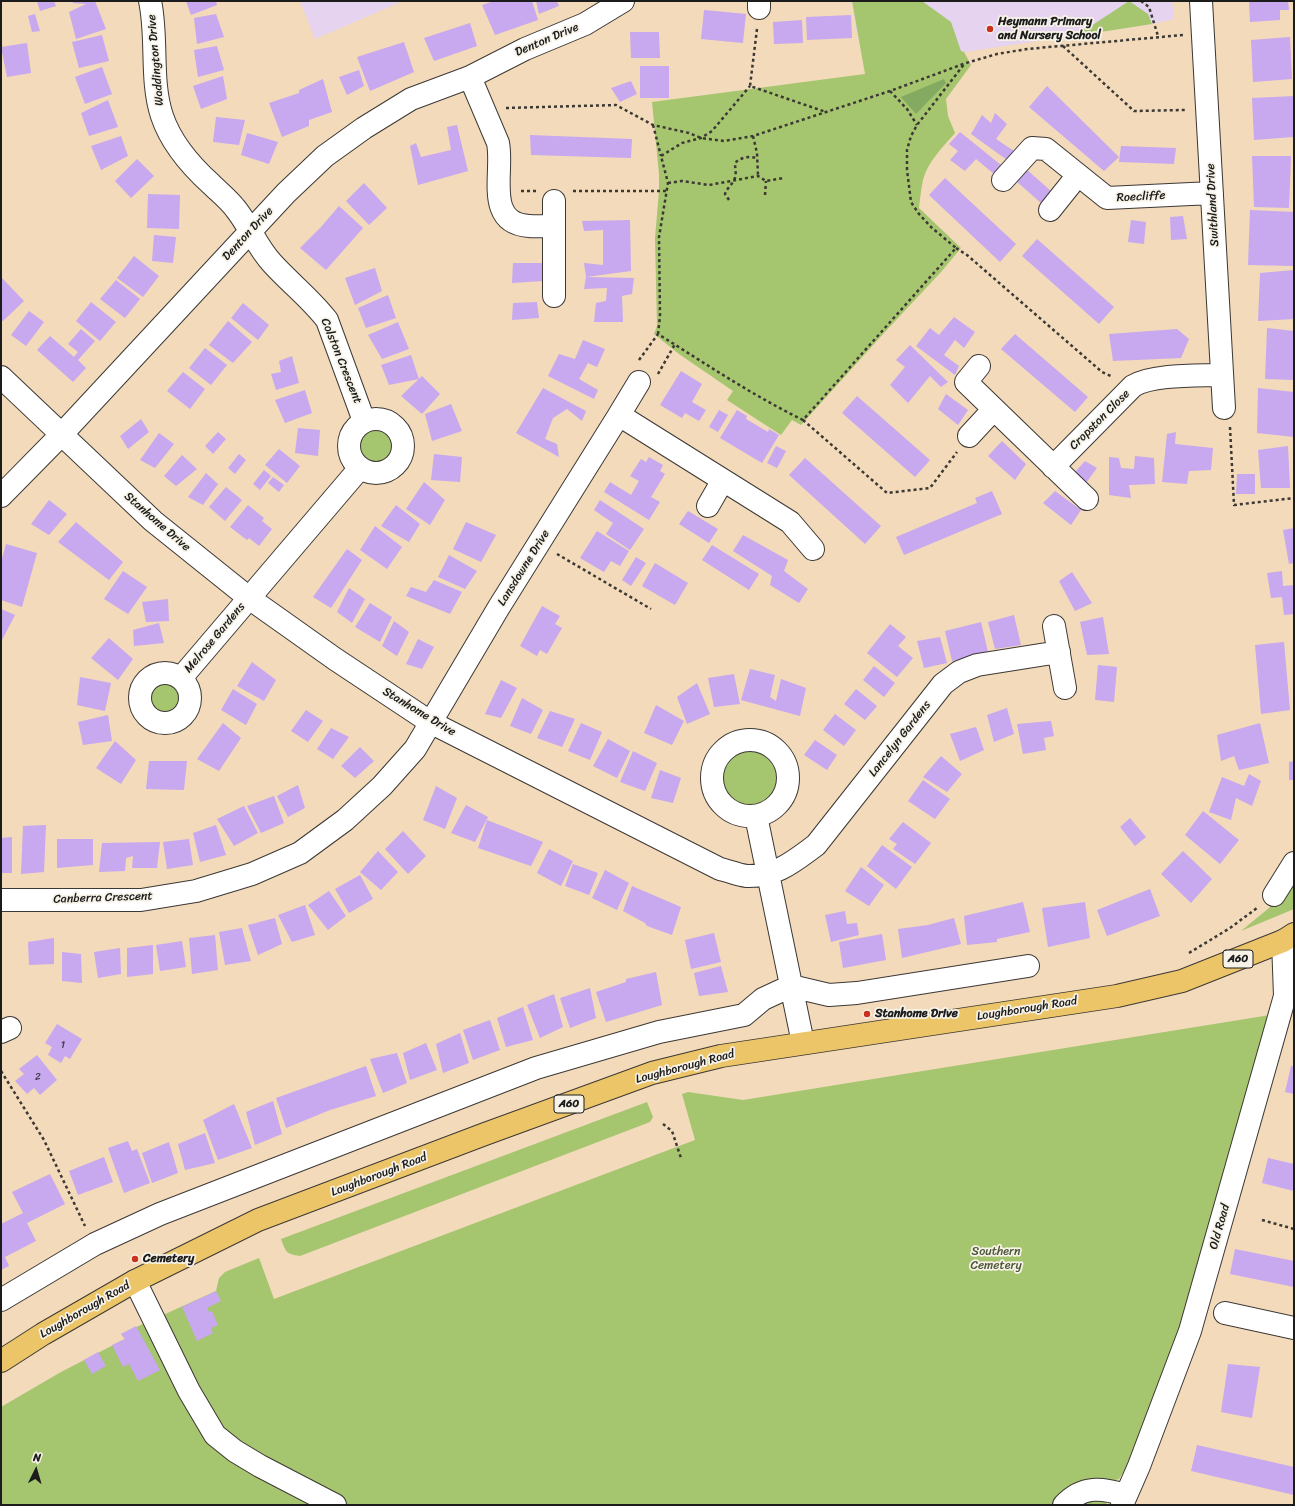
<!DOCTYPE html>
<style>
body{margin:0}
#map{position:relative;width:1295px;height:1506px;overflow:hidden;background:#f2dabb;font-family:Sriracha,sans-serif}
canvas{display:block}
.frame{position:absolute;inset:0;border:2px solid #1c1c1c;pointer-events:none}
.north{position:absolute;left:16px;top:1450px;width:40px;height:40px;-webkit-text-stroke:3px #f7f3e8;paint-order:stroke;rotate:5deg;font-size:11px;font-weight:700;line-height:16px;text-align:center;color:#1c1c1c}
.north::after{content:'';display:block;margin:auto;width:14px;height:18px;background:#1c1c1c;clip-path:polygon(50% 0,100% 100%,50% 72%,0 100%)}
</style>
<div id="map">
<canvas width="1295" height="1506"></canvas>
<div class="frame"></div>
<div class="north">N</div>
</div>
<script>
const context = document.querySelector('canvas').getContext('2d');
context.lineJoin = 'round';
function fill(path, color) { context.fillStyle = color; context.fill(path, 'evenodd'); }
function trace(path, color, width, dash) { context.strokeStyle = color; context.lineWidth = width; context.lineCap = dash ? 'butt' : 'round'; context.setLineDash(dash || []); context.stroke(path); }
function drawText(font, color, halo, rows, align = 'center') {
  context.font = font + ' Sriracha,sans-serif'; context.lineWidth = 3.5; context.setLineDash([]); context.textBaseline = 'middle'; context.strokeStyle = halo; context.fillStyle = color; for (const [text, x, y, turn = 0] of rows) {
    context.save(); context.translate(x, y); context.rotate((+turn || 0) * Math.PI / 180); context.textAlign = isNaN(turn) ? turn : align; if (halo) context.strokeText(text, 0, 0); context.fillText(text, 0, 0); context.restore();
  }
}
fill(new Path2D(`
 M300 1H403L315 39Z
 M852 1H1172L1174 19 1152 24 964 52 857 33Z`), '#e5d3f0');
fill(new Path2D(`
 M852 1H922L951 22 961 51 964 52 971 65 946 99 948 116 955 133C943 147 928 161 923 180 921 189 920 199 919 208L961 248 941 272 884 333 801 425 792 420 781 435 727 400 733 391 679 354 654 334 657 326 655 238 659 191V174L652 102 865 74Z
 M1129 1 1148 14 1152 24 1062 38 1091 26Z
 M359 445a17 17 0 1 1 34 0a17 17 0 1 1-34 0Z
 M150 698a15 15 0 1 1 30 0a15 15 0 1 1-30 0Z
 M720 778a30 30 0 1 1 60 0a30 30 0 1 1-60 0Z
 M1294 881V909L1241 931 1286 894Z
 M1270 1015 1179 1335 1126 1468 1119 1479 1112 1481 1104 1497 1107 1505H1V1407L61 1372 125 1339 121 1334 216 1291 219 1278 225 1272 259 1258 274 1299 695 1140 682 1094 688 1092 743 1100Z
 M647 1102 653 1117 650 1122 300 1256C286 1254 286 1252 281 1239Z`), '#a5c56e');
fill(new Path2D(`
 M944 79 946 83 916 114 901 97Z`), '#84aa61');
fill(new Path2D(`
 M37 1H54L56 6 40 11Z
 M72 1H95L106 29 76 39 69 12 86 4 73 3Z
 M186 1H216L217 5 191 15Z
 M494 1H532L538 20 495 35 482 5Z
 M536 1H557L559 6 539 14Z
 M1249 1H1288L1289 10H1280V20L1250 22Z
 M704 10 746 14 743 43 701 39Z
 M35 14 40 31 32 32 28 16Z
 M216 14 224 37 197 44 194 18Z
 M851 15 852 38 807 40 806 17Z
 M802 20 803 43 774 44 773 22Z
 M470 23 477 46 434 61 424 38Z
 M630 32H659L660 58H631Z
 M102 35 109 61 79 68 72 42Z
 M1290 37 1292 79 1253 82 1251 40Z
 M404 42 414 72 370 91 357 57Z
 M27 43 31 73 7 77 1 47Z
 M217 46 224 70 198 77 194 50Z
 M640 66H669V98H640Z
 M102 67 112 94 85 104 75 77Z
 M359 70 364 86 347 95 339 77Z
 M223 76 227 99 201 109 193 86Z
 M323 79 332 112 309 120V126L282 137 269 103 299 93V90Z
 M631 81 637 94 620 102 611 88Z
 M1047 86 1119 157 1104 171 1029 107Z
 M1294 96 1293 137 1254 140 1252 98Z
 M108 100 118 127 89 136 81 113Z
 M995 113 1007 124 996 139 1014 151 1007 160 971 134 982 115 991 123Z
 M216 117 245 120 239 145 213 142Z
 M457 125 468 171 418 185 410 146 416 143 421 157 451 150 447 127Z
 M960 132 1001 165 994 174 976 159 965 171 950 160 958 151 949 144Z
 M247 133 278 142 269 164 241 155Z
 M530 135 632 139 631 158 531 155Z
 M121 136 128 156 101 170 91 146Z
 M1121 146 1176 148 1174 164 1119 162Z
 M1252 156H1291L1289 208 1254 207Z
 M137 159 154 176 131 198 115 181Z
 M1026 169 1051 191 1041 203 1016 181Z
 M945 178 1016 244 1000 262 929 195Z
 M364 183 387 208 369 225 346 201Z
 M148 194 180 195 179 229 147 228Z
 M339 206 363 228 326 270 300 248 321 227Z
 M1250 210 1294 212V266L1248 265Z
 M1183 216 1187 239 1171 240 1170 217Z
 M630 220 631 271 586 277 634 278 632 294 622 296 623 322H594L596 303 606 301 607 288 584 289 586 277 584 263 603 265V230L584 231 582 221Z
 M1131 220 1146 222 1144 244 1128 242Z
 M154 235 176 237 173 263 152 261Z
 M1037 239 1114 307 1099 324 1022 256Z
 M134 256 159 276 143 297 117 278Z
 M513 263H543V281L512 283Z
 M375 268 382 291 355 305 345 278Z
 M1294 270V319L1258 321 1260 273Z
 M1 277 24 301 3 321 1 320Z
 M116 280 140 299 125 318 100 299Z
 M388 295 396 318 366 328 358 308Z
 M91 302 116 322 100 341 76 321Z
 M537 302 539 318 512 320 513 303Z
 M243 303 269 325 258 340 231 318Z
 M29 311 44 322 26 346 11 335Z
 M954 317 975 332 964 348 955 340 944 355 959 366 955 375 916 346 930 328 939 335Z
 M228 321 252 342 233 363 209 345Z
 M398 322 409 349 382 359 368 335Z
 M1267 328 1294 331V380L1265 379Z
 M81 329 95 341 78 360 86 368 73 382 37 350 50 336 74 357 78 352 68 344Z
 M1177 329 1189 339 1181 358 1113 361 1109 334Z
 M1015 334 1088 397 1075 412 1001 349Z
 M583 340 605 349 597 367 588 363 579 379 598 390 594 399 548 376 559 354 575 359Z
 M910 345 948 382 941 387 930 376 908 403 890 385 905 367 896 360Z
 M205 348 227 365 211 385 189 368Z
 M411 355 419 379 389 385 381 365Z
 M292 356 299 383 276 390 271 374 281 372 279 361Z
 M681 371 702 384 692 402 706 410 699 421 685 413 682 418 660 405Z
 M183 372 205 389 190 409 167 391Z
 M422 376 440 394 422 414 401 396Z
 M543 388 586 411 582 421 567 409 553 418 545 439 557 444 559 457 516 433Z
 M1258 388 1294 392V437L1257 433Z
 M305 390 312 413 285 423 275 400Z
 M946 394 968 410 958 425 938 409Z
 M857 396 930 460 915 477 842 413Z
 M451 404 462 431 432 441 425 414Z
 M719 410 728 415 718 432 709 427Z
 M737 410 747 416 746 419 768 432 769 429 779 435 762 463 720 438Z
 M141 419 149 432 128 449 120 436Z
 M298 428 320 430 318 456 295 453Z
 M218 432 226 439 213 454 205 446Z
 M1176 432 1175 444 1213 448 1211 470 1189 471 1187 484 1162 482 1167 434Z
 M159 433 174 444 155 468 140 460Z
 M1002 441 1026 464 1015 480 988 456Z
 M776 446 786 451 777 468 767 463Z
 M1288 446 1290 488H1261L1258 450Z
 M279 449 300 466 287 483 265 465Z
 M239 454 246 460 235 474 228 468Z
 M434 454 462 457 460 482 431 480Z
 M182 455 197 469 176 486 164 476Z
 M1135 456 1154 458 1155 484 1129 485 1131 498 1109 495V457L1119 458 1121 468 1134 469Z
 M649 457 663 465 660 471 665 474 651 497 660 502 649 520 604 492 610 482 631 495 639 481 630 476 641 459 646 462Z
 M805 458 881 526 865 544 789 475Z
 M1085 461 1097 468 1086 483 1075 472Z
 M264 470 271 476 260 490 253 484Z
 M206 473 218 484 203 505 188 497Z
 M1237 474H1255V494H1236Z
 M273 477 284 485 279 492 268 483Z
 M424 482 445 500 430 525 406 509Z
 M226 487 242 500 225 521 209 507Z
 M992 491 1002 514 904 555 896 537 977 503 975 498Z
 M1055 491 1081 510 1071 525 1043 503Z
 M49 500 67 514 49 535 31 524Z
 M600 500 644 529 630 550 606 534 613 523 594 510Z
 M248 505 264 518 262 521 272 529 259 546 249 538 247 540 230 527Z
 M396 505 420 524 409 542 381 526Z
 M688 511 718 529 709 543 679 524Z
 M76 522 123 562 109 580 58 542Z
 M466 522 496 535 481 562 453 549Z
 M375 526 402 547 387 569 360 550Z
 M1294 528V563L1289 564 1283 530Z
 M597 531 629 551 620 566 611 561 604 572 580 558Z
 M743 535 788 560 784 571 808 589 799 603 770 585 772 576 733 551Z
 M6 544 37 553 22 607 1 600V562Z
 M712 545 759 574 749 590 702 560Z
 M347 549 362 560 331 608 313 597Z
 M449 555 477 571 465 589 438 577Z
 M636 557 646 563 631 586 622 580Z
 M655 563 688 583 675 605 642 586Z
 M123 571 147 587 128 614 104 599Z
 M1282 571 1283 586 1294 585V614L1284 615 1282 597 1271 598 1267 573Z
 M1072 572 1092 603 1075 611 1059 581Z
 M434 580 462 592 450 614 406 596 411 587 426 592Z
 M349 588 365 599 352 623 337 612Z
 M168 599 169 621 146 622 142 602Z
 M370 603 392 617 380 642 355 627Z
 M542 606 560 616 555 624 562 628 547 654 540 650 537 656 520 646Z
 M1 609 15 615 1 642Z
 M1014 615 1021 645 995 649 988 622Z
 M1103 617 1109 654 1087 655 1080 622Z
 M394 621 409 632 397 656 382 646Z
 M981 622 988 652 952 661 945 631Z
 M159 623 164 643 134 646 133 630Z
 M890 624 906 637 898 646 913 658 897 677 867 653Z
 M940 637 947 663 924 668 917 641Z
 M109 638 133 659 118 680 91 658Z
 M418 639 434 647 422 669 406 664Z
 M1284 642 1290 710 1261 714 1255 645Z
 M252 662 276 680 264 701 237 686Z
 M1098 665 1117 667 1114 702 1095 700Z
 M874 666 895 683 884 697 863 680Z
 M750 669 775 675 770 697 776 701 781 679 806 688 800 716 741 700Z
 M734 674 740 704 714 707 708 678Z
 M80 677 111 683 105 711 77 705Z
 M501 680 517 688 501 718 485 714Z
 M697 683 710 714 687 724 677 697Z
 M233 689 257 704 246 725 221 710Z
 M856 689 877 706 865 720 844 704Z
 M522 698 543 710 531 734 510 726Z
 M656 705 684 721 672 745 644 733Z
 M1007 708 1014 734 994 742 987 715Z
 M306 710 323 721 308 742 291 731Z
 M550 711 575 719 562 747 537 738Z
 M835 714 856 730 844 746 823 730Z
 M108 715 112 741 83 745 78 722Z
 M1051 721 1054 736 1044 738 1046 750 1023 754 1017 724Z
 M223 723 241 738 219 771 197 759Z
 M581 723 602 732 590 760 568 751Z
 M1260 723 1269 763 1239 770 1234 756 1221 761 1217 735Z
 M976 727 984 750 960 761 950 734Z
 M331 728 349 737 333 759 317 749Z
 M608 739 630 751 617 778 593 766Z
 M815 740 837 755 827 770 804 755Z
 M115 741 136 760 121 784 96 768Z
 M360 747 374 761 355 778 341 766Z
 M633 751 657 763 645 791 620 782Z
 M941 756 962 774 947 792 923 777Z
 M149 761H187L184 790 146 789Z
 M1294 761V780H1289V762Z
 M660 770 681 778 673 803 651 798Z
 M1249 774 1261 781 1252 806 1236 798 1231 820 1209 812 1222 777 1244 786Z
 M923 780 950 799 935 819 908 801Z
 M298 785 305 808 288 817 277 796Z
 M436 786 457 798 445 829 423 820Z
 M274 796 284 823 261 833 247 806Z
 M466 805 488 817 475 842 451 833Z
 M244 806 258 833 234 846 217 819Z
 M1203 811 1239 840 1220 864 1185 835Z
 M1130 818 1146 837 1135 846 1120 827Z
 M487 820 543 842 531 866 478 848Z
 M903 822 931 843 915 864 893 849 897 844 889 839Z
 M46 825 44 872 21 874 23 826Z
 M216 825 226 855 200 862 193 833Z
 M403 831 426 856 408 874 385 849Z
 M12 837V873H1V838Z
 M57 839H93V865L57 868Z
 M189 839 193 865 167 869 163 842Z
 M160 842 157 868H132L133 856 126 858 125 871 99 872 102 843Z
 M882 845 912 867 896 889 867 866Z
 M549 849 573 861 561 886 537 873Z
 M378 851 398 872 381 890 360 872Z
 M1183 851 1212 879 1191 903 1161 874Z
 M573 864 598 873 589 895 565 886Z
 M861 867 884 885 869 906 845 891Z
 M605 870 629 883 617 910 592 898Z
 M360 875 373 899 349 913 335 889Z
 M632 886 681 907 672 935 647 926 645 923 623 911Z
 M1150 889 1160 916 1107 936 1097 910Z
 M329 891 346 916 328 930 308 905Z
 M1023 902 1030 932 997 939V942L967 945 964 916Z
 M1085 902 1090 938 1048 947 1042 908Z
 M305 905 315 935 292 942 278 915Z
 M845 911 847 924 857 923 859 935 831 942 825 915Z
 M275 918 282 944 258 955 248 925Z
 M954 918 961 944 902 958 898 929 928 925Z
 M242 928 251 961 225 965 219 932Z
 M714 933 721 962 691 969 685 940Z
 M882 934 886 960 843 968 839 942Z
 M215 935 218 970 192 974 189 938Z
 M54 938V964L29 965 28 942Z
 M182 941 186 967 160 971 156 945Z
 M153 945V974L127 977V948Z
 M120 948 121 974 98 978 94 952Z
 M62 952 81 954 82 983 62 981Z
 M721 966 728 992 699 996 694 973Z
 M656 972 662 1005 606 1022 596 992 626 982V979Z
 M590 988 596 1018 570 1028 560 998Z
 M554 994 563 1027 540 1038 527 1005Z
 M523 1007 533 1040 506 1047 497 1018Z
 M490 1020 500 1050 473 1060 463 1030Z
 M57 1024 82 1039 70 1059 65 1056 61 1063 48 1055 52 1047 45 1043Z
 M460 1033 469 1063 443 1073 436 1044Z
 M426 1043 437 1070 410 1080 403 1053Z
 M397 1053 407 1083 383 1093 370 1059Z
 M37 1055 57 1080 40 1095 34 1088 27 1094 15 1081 24 1074 19 1069Z
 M366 1066 376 1096 330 1110 286 1128 276 1098Z
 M1291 1066H1294V1094L1285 1092Z
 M273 1101 282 1134 255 1145 246 1112Z
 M234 1104 252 1148 218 1160 203 1120Z
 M205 1133 215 1163 185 1170 178 1144Z
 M128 1141 132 1151 137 1149 150 1183 124 1193 108 1148Z
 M169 1142 178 1173 152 1183 142 1153Z
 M104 1157 113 1182 78 1195 69 1171Z
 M1268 1158 1294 1164V1191L1262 1183Z
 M50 1174 65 1204 27 1223 36 1241 5 1257 9 1266 1 1270V1224L23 1213 12 1192Z
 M1235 1249 1294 1261V1287L1230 1274Z
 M216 1291 221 1301 207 1308 209 1312 212 1311 218 1325 211 1328 213 1333 197 1341 182 1307Z
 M136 1326 160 1370 138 1381 129 1364 123 1367 112 1345 125 1339 121 1334Z
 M98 1352 106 1366 92 1374 84 1360Z
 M1228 1364 1260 1367 1252 1418 1221 1412Z
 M1197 1445 1294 1467V1495L1191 1471Z`), '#c8a8ef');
const minor = new Path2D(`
 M150 1C158 38 150 80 162 116 171 143 190 165 211 184 219 192 228 199 235 208 249 225 257 247 272 263 290 283 311 299 327 320L364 421
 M759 1V8
 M1201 1 1224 408
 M470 77 498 143C504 172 484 223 529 226 537 227 546 226 554 225
 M1003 180 1032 148 1046 149 1107 198 1212 193
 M554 201V296
 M1050 210 1078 175
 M979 366 966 382 1087 499
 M1 377 153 521 249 598 335 659 430 722 720 869C729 871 738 875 747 876 776 877 794 861 816 845L943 684 959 672 977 665 1059 652
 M619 415 639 382
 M349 446a27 27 0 1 1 54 0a27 27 0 1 1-54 0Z
 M969 436 994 409
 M1053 467 1133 386C1153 374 1197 376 1222 375
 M1 496 61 435 286 193 325 156 364 128 411 99 470 77 525 49 585 24 623 1
 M708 506 723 480
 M1054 626 1065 688
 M140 698a25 25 0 1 1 50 0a25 25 0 1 1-50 0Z
 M181 678 360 468
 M712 778a38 38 0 1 1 76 0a38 38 0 1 1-76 0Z
 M756 816 803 1043
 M1274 895 1294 863
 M1 900H141L196 891 252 874 300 853 345 820 382 786 415 749 499 607 619 415 790 522 813 549
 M1 1032 10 1028
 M135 1281 189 1391 215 1435 235 1451 260 1466 335 1505
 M1 1300 95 1244 160 1214 536 1068 659 1032 744 1015 763 999 791 986 829 995 857 993 1028 966
 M1225 1313 1294 1328
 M1064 1505C1083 1485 1102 1488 1126 1495
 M1122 1505 1139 1466 1190 1331 1285 996 1283 941`);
const major = new Path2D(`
 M1 1361 43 1334 135 1281 258 1220 485 1134 652 1073 721 1056 1117 996 1182 981 1283 941 1294 934`);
trace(minor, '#3c3834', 24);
trace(major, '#3c3834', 24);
trace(new Path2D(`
 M1141 1 1149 7 1158 36
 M757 29 750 86 826 112
 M1063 46 1134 111 1185 110
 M890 91 907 109 917 125
 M506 108 616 105 653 125 689 133 701 138 724 141 753 136 890 91 966 63 997 54 1027 49 1183 35
 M653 125 661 156
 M753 136 757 153 758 176
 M668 183 682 181 709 185 758 176 766 181 784 178
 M521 191H536
 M573 191H666
 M765 195 766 181
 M729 200 725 194C727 188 731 186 734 180 737 175 735 169 735 163 741 157 749 156 757 158
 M956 248 967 255 1102 372 1111 376
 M658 334 660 316 659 237 668 183 661 156 682 143 701 138 712 131 750 86
 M639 360 658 334C706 364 752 395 803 420L956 248 931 227 919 214 911 202 907 170V150L911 136 917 125 965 63
 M658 374 675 344
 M803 420 887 493 930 488 957 452
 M1230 427 1234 505 1294 498
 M557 554 651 609
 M1189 953 1230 928 1257 908
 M1 1071 44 1140 85 1226
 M663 1124 672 1131 681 1158
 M1262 1220 1294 1229`), '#3c3834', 2.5, [3, 3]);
trace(minor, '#fff', 22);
trace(major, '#edc569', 22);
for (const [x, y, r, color] of [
 [990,29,4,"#c8321e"],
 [867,1014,4,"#c8321e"],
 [135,1259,4,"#c8321e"]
]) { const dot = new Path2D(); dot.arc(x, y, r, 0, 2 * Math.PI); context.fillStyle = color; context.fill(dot); trace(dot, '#f7f3e8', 1.5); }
drawText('10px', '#473f51', null, [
 ["1",63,1045],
 ["2",38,1077]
]);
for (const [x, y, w] of [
 [1238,959,30],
 [569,1104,30]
]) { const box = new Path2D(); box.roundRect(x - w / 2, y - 9, w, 18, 3); context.fillStyle = '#f7f3e8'; context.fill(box); trace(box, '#1c1c1c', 1); }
drawText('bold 11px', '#1c1c1c', null, [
 ["A60",1238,959],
 ["A60",569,1104]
]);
drawText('bold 12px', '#1c1c1c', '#f7f3e8', [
 ["Heymann Primary",998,22],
 ["and Nursery School",998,36],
 ["Stanhome Drive",875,1014],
 ["Cemetery",143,1259]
], 'left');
drawText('12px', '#1c1c1c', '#f7f3e8', [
 ["Denton Drive",547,40,-23],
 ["Waddington Drive",156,60,-95],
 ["Roecliffe",1141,197,-3],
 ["Swithland Drive",1213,205,-93],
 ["Denton Drive",248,234,-47],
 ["Colston Crescent",341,361,68],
 ["Cropston Close",1100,420,-45],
 ["Stanhome Drive",157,522,41],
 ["Lansdowne Drive",524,568,-58],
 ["Melrose Gardens",215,638,-50],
 ["Stanhome Drive",419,712,31],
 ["Lancelyn Gardens",900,739,-52],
 ["Canberra Crescent",103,898,-2],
 ["Loughborough Road",1027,1009,-9],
 ["Loughborough Road",685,1067,-15],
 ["Loughborough Road",379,1175,-21],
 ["Old Road",1220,1227,-74],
 ["Loughborough Road",85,1310,-30]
]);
drawText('12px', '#4c5739', '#f7f3e8', [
 ["Southern",996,1252],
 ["Cemetery",996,1266]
]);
</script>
